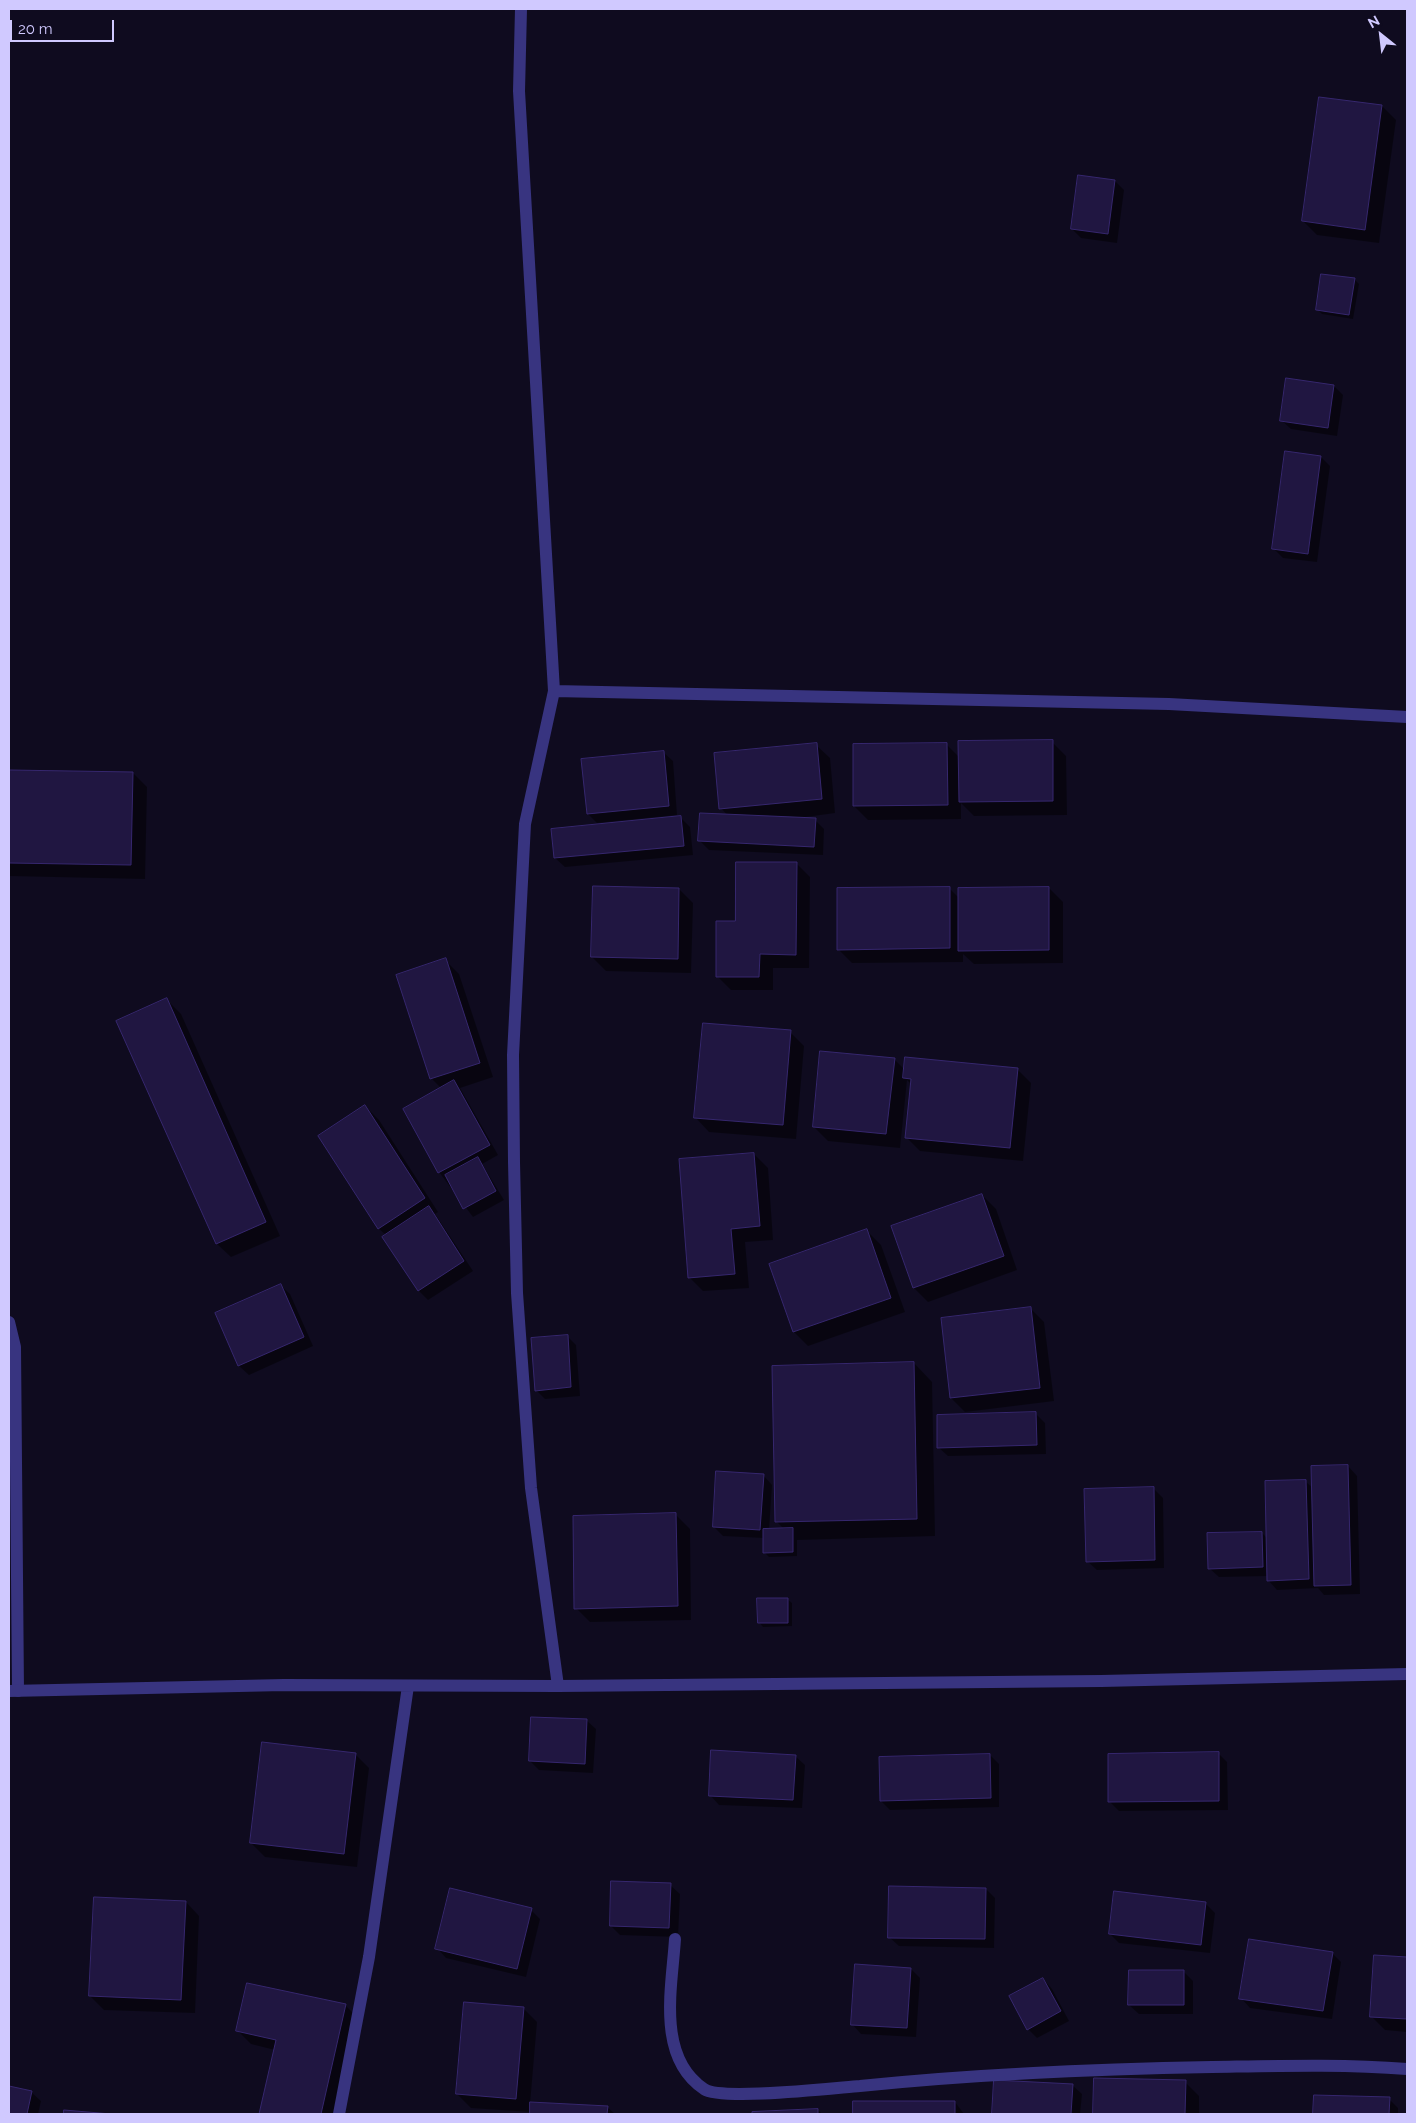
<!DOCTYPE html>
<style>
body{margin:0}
#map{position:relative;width:1416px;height:2123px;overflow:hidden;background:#0f0b1f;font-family:Raleway,sans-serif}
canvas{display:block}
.frame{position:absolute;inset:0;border:10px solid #d0c9ff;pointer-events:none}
.north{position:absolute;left:1356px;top:10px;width:50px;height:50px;-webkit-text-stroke:4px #0f0b1f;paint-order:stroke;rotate:331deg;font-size:14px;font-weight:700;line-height:20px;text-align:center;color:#d0c9ff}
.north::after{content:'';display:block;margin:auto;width:18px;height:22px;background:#d0c9ff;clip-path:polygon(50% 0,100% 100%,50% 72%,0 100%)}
.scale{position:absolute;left:10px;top:20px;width:104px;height:22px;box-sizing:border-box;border:2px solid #d0c9ff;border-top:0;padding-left:6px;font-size:15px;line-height:18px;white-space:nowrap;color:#d0c9ff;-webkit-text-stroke:4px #0f0b1f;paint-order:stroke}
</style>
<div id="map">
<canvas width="1416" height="2123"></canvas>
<div class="frame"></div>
<div class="north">N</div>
<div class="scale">20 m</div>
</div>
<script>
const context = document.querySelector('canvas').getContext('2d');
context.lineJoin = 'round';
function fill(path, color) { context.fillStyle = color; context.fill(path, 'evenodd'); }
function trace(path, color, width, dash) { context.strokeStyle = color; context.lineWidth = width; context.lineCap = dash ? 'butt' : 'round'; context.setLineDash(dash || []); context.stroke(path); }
fill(new Path2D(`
 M1320 98 1382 106 1396 120 1379 243 1317 235 1303 221Z
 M1115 181 1124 190 1117 243 1081 238 1072 229Z
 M1354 279 1359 284 1353 319 1322 314 1318 310Z
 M1334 386 1343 395 1337 436 1291 429 1281 420Z
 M1321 457 1330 466 1317 562 1283 558 1273 548Z
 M1052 742 1066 756 1067 815 974 816 961 803V819L868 820 854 806 947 745 959 757Z
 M816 745 830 758 835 813 791 819 815 820 824 829 823 855 709 850 700 841 728 816 721 808Z
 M663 752 673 761 677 815 597 823 588 814Z
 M9 771 133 773 147 787 145 879 9 876Z
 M681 818 690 827 693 855 565 867 555 858 553 830Z
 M797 864 810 877 809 968H773V990H731L717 976 736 922Z
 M949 888 959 898 1049 888 1063 902V963L974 964 963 954V962L852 963 838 949Z
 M679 889 693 903 691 973 606 971 592 957Z
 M445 960 459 974 493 1077 460 1088 498 1155 482 1164 504 1200 473 1217 439 1172 404 1109 442 1089 432 1079 397 975Z
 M167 1000 181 1014 280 1236 231 1257 217 1244 118 1021Z
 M790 1032 804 1046 796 1139 709 1132 696 1118Z
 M894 1059 905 1070 1017 1069 1031 1083 1023 1161 920 1151 906 1137 912 1085 907 1080 900 1148 828 1141 814 1127Z
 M365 1106 379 1120 438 1212 435 1214 473 1271 428 1300 419 1291 384 1237 386 1235 378 1228Z
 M754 1154 768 1168 773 1240 745 1242 749 1288 703 1291 689 1277Z
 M982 1195 996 1209 1017 1270 928 1302 914 1288 893 1227Z
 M867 1231 881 1245 905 1312 808 1346 794 1332 770 1264Z
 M280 1285 290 1294 313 1346 249 1375 239 1366 216 1314Z
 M1030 1308 1044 1322 1054 1401 965 1412 951 1398Z
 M567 1336 576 1345 580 1396 545 1399 536 1390Z
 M914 1363 932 1382 935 1536 797 1540V1556L769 1557 765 1553 764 1538 723 1536 714 1527 763 1475 772 1485 769 1530 784 1529 777 1522Z
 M1036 1414 1045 1423 1046 1454 948 1456 938 1447Z
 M1348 1466 1357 1476 1360 1594 1324 1595 1318 1588 1277 1590 1268 1580V1576L1219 1577 1209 1568 1262 1533 1267 1538 1306 1482 1313 1488Z
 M1153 1488 1163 1498 1164 1568 1097 1570 1087 1561Z
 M676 1515 690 1529 691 1620 590 1622 576 1608Z
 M787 1599 792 1603V1626L763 1627 759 1622Z
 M586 1720 596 1729 593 1773 539 1770 530 1761Z
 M1218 1753 1227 1762 1228 1810 1119 1811 1110 1802Z
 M355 1754 369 1768 357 1867 265 1857 251 1843Z
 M990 1755 999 1764V1807L890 1810 881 1801Z
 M795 1756 805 1765 802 1808 719 1805 710 1795Z
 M670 1885 680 1894 678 1937 620 1935 611 1926Z
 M986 1889 995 1898 994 1948 899 1946 889 1937Z
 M186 1902 199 1916 195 2013 104 2010 90 1996Z
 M1206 1904 1215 1913 1210 1953 1119 1943 1110 1934Z
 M531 1910 540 1919 526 1977 446 1958 437 1948Z
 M1332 1953 1341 1962 1332 2019 1250 2008 1241 1998Z
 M1375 1957 1407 1959V2032L1385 2030 1371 2016Z
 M911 1969 920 1978 916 2037 861 2034 852 2024Z
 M1183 1971 1193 1981V2014H1139L1129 2005Z
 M1043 1979 1052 1989 1069 2021 1037 2038 1028 2029Z
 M345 2005 359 2019 338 2114H261L275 2050 251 2044 237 2030Z
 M523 2008 537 2022 530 2104 607 2107 615 2114H531V2112L471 2108 457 2094Z
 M1095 2079 1185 2082 1199 2096V2114H1094Z
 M995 2081 1072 2085 1082 2094 1080 2114H993Z
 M9 2087 31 2092 41 2101 38 2114H9Z
 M1315 2096 1389 2099 1398 2108V2114H1314Z
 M855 2102H955L964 2114H855Z
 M818 2110 822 2114H753V2113Z`), '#0007');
const building = new Path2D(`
 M1319 97 1382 105 1365 230 1302 221Z
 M1078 175 1115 180 1108 234 1071 229Z
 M1321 274 1355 278 1349 315 1316 310Z
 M1286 378 1334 385 1328 428 1280 421Z
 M1285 451 1321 456 1308 554 1272 549Z
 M1053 740V801L959 802 958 741Z
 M817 743 822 799 719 809 714 753Z
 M947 743 948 805 853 806V744Z
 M664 751 669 806 587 814 581 759Z
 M9 770 133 772 131 865 9 863Z
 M700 813 816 818 814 847 698 841Z
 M681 816 684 846 554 858 551 829Z
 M736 862H797L796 955 760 954 759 977H716V921H735Z
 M593 886 679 888 678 959 591 957Z
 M950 887V948L837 950V888Z
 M1049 887V950L958 951V888Z
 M446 958 480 1063 430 1079 396 975Z
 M167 998 266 1222 216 1244 116 1021Z
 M703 1023 791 1030 783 1125 694 1118Z
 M820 1051 895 1058 886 1134 813 1127Z
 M905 1057 1018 1068 1010 1148 905 1138 911 1079 903 1078Z
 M454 1080 490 1145 438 1173 403 1109Z
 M365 1105 425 1198 378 1229 318 1136Z
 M754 1153 760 1226 731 1229 735 1274 688 1278 679 1159Z
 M478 1157 496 1191 463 1209 445 1175Z
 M982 1194 1004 1256 913 1288 891 1226Z
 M429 1206 464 1261 418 1291 382 1237Z
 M867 1229 891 1298 793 1332 769 1264Z
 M281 1284 304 1337 238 1366 215 1313Z
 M1031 1307 1040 1388 950 1398 941 1318Z
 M568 1335 571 1387 535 1391 531 1338Z
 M914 1362 917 1519 775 1522 772 1366Z
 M1036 1412 1037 1445 937 1448V1415Z
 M1348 1465 1351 1585 1314 1586 1311 1466Z
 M716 1471 764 1474 760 1530 713 1527Z
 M1306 1480 1309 1579 1267 1581 1265 1481Z
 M1154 1487 1155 1560 1086 1562 1084 1489Z
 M676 1513 678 1606 574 1609 573 1516Z
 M793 1528V1552L763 1553V1529Z
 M1262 1532 1263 1567 1208 1569 1207 1533Z
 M757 1598H788V1623H758Z
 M531 1717 587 1719 585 1764 529 1761Z
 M262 1742 356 1753 344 1854 250 1843Z
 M711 1750 796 1755 793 1800 709 1796Z
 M1219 1752V1801L1108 1802V1754Z
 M990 1754 991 1798 880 1801 879 1757Z
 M611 1881 671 1883 669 1928 610 1926Z
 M889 1886 986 1888 985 1939 888 1938Z
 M450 1888 532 1908 517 1969 435 1949Z
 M1114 1891 1206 1902 1201 1945 1109 1934Z
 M94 1897 186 1901 181 2000 89 1996Z
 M1249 1939 1333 1952 1323 2011 1239 1999Z
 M1374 1955 1407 1957V2019L1370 2017Z
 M855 1964 911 1968 907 2028 851 2025Z
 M1129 1970H1184V2005H1128Z
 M1043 1978 1061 2011 1027 2030 1009 1996Z
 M247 1983 346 2004 321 2114H259L276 2040 236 2031Z
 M464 2002 524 2007 516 2099 456 2094Z
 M1094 2078 1186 2080 1185 2114H1093Z
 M994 2080 1073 2084 1071 2114H992Z
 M9 2086 32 2091 27 2114H9Z
 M1314 2095 1390 2097 1389 2114H1313Z
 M853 2101H955V2114H853Z
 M530 2102 608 2106 607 2114H530Z
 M818 2109V2114H752V2112Z
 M64 2110 111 2114H64Z`);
fill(building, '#201641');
trace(building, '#36276e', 1);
trace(new Path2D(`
 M9 1322 15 1347 18 1691`), '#383480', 12);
trace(new Path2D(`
 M521 9 519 91 554 691 525 824 513 1055 514 1162 517 1293 531 1488 558 1686
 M554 691 1169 704 1407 717
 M9 1691 284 1685 558 1686 1101 1681 1407 1674
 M675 1939C672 1987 656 2057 704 2089 721 2101 834 2088 860 2086 977 2074 1094 2069 1212 2067 1277 2066 1342 2064 1407 2069
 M339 2114 369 1957 408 1686`), '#383480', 12);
</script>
